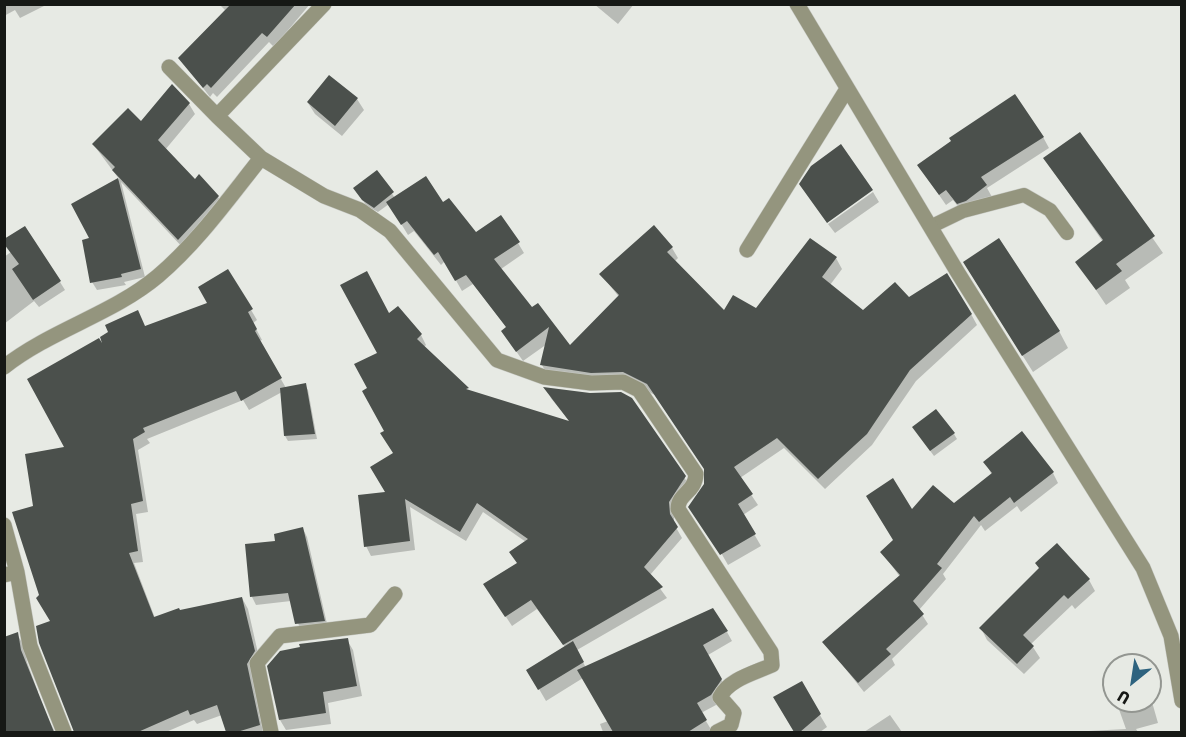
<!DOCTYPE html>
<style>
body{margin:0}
#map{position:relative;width:1186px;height:737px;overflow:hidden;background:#e7eae4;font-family:Jost,sans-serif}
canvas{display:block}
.frame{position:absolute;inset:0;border:6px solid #161815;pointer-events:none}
.north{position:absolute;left:1102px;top:653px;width:60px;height:60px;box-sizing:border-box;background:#e7eae4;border:2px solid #939691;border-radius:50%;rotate:210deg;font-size:16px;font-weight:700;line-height:24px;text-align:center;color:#161815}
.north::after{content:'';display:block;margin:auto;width:21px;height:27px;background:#2e637f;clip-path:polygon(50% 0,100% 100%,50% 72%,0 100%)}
</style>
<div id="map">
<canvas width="1186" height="737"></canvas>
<div class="frame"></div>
<div class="north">U</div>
</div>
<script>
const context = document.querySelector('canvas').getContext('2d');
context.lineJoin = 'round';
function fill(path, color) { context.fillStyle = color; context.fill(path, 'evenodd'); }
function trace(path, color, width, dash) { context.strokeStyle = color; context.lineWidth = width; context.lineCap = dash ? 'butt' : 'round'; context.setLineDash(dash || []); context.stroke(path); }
fill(new Path2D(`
 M4 4H48L20 18 15 10 4 16Z
 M219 4H310L274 47 269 42 217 97 213 93 210 97 180 58 225 10Z
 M594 4H634L618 24Z
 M357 99 364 110 342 136 315 114 308 103Z
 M189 104 195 114 165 150 195 181 218 197 224 207 185 250 121 182 145 277 124 282 126 285 97 290 92 282 91 239 73 205 119 179 93 144Z
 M1080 134 1163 253 1125 280 1130 288 1106 305 1077 262 1103 242 1045 159Z
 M1043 137 1049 148 987 188 992 197 964 214 953 200 946 205 919 166 953 141Z
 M377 172 395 198 443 204 475 234 518 243 524 253 501 269 532 309 570 347 619 297 601 274 672 248 678 258 674 262 724 313 757 310 836 258 842 269 830 285 863 312 908 299 971 314 977 325 916 381 872 445 825 489 784 448 740 478 758 505 743 515 761 546 728 565 712 537 706 471 655 395 630 383 548 376 542 365 547 344 523 361 502 331 507 328 473 284 462 291 445 261 441 265 414 231 408 235 389 204 378 212 367 206 358 194Z
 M873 192 879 202 835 233 828 224Z
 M11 252 60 282 65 290 39 307 34 301 4 324V257Z
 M228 271 257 320 253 323 262 340 259 341 286 388 305 385 308 390 317 439 288 441 285 436 282 392 249 410 243 400 147 439 150 443 138 450 148 512 136 514 143 562 134 563 155 618 242 598 248 609 260 662 252 676 263 732H227L222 715 197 724 194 720 166 732H75L64 702 52 622 67 448 105 349 145 327 209 303Z
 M974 279 1059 331 1068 348 1033 372Z
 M389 315 421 335 426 345 424 347 469 392 571 423 550 397 684 477 690 487 674 513V524L682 538 650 575 667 598 577 650 586 668 727 632 732 641 708 655 727 690 716 705 701 713 712 731 603 732 600 724 608 721 583 678 546 701 528 670 565 647 537 609 512 626 491 594 518 564 526 542 483 512 466 541 410 507 415 550 371 556 366 546 387 493 395 454 369 389Z
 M917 433 954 434 957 439 934 456Z
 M985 462 1053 473 1058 483 1021 512 1017 506 985 531 981 525 943 574 946 579 919 610 928 624 892 659 895 665 864 692 824 642 900 577 882 552 895 541 912 512 954 505 992 475Z
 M303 529 307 537 328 628 301 632 291 601 256 605 252 597 277 543Z
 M1089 580 1095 591 1075 609 1072 605 1031 644 1040 658 1024 674 987 640 981 628Z
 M17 634 24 646 27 662 38 692 4 700Z
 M347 640 353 650 362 696 328 703 331 724 286 730 280 720Z
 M801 683 827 727 820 732H796L775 698Z
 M1150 695 1158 723 1136 729 1138 732H1070L1126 729 1116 701H1150Z
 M44 710 55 732H4V725Z
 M890 715 902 732H864Z`), '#0003');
fill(new Path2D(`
 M231 4H296L267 37 262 33 211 88 207 84 203 88 178 58Z
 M329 75 358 98 335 126 307 102Z
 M172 84 190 103 158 140 195 179 199 174 219 196 178 240 112 170 115 167 92 144 128 108 141 121Z
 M1015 94 1044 137 981 177 987 185 966 201 957 204 946 190 939 195 917 165 951 141 949 138Z
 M1080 132 1155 236 1116 264 1122 271 1096 290 1075 262 1103 240 1043 158Z
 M841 144 873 190 827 223 799 184 811 166Z
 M377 170 394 192 374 208 362 200 353 188Z
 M426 176 443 202 449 198 476 232 501 215 520 242 494 259 532 307 538 303 570 345 619 295 599 274 654 225 673 247 667 252 724 310 733 295 756 308 810 238 837 257 822 277 863 310 895 282 909 297 947 273 972 314 910 370 867 434 818 479 777 438 734 467 753 494 738 504 756 534 720 555 688 507 704 484V469L647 384 623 372 591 373 540 365 549 327 516 352 501 331 506 327 466 275 455 281 438 252 434 255 407 221 401 225 386 202Z
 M118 178 141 269 121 274 122 277 90 283 82 240 89 238 71 204Z
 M25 226 61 281 33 300 12 269 19 264 4 244V239Z
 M999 238 1060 331 1022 356 963 262Z
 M228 269 253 309 248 312 257 329 255 331 282 378 241 401 236 391 143 428 145 432 133 439 143 501 131 504 138 551 129 553 154 617 179 608 180 610 242 597 255 651 247 664 260 725 237 732H226L217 705 190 715 188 710 138 732H74L39 643 36 626 50 621 36 598 39 595 12 512 33 506 25 454 64 447 27 379 99 338 102 343 100 337 108 332 105 325 138 310 145 326 207 303 198 287Z
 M367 271 389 313 398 306 422 334 417 339 469 388 466 389 569 421 543 387 590 393 621 392 632 398 686 476 669 502 670 514 678 527 644 567 663 587 563 645 531 600 505 617 483 584 517 563 509 552 528 539 477 503 460 532 405 499 410 541 364 547 358 495 385 492 370 467 393 453 380 433 384 431 362 391 367 388 354 364 377 353 340 285Z
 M306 383 315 434 284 436 280 388Z
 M936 409 955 433 930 451 912 427Z
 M1022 431 1054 472 1014 503 1010 497 979 522 974 516 937 564 942 568 913 601 924 614 886 649 891 654 858 683 822 642 900 575 880 552 893 540 866 496 893 478 912 509 933 485 954 503 992 473 983 462Z
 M303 527 325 621 295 624 288 593 250 597 245 544 275 541 274 534Z
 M1057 543 1090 579 1068 599 1064 595 1023 635 1034 646 1017 664 979 628 1039 568 1035 563Z
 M713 608 728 631 703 645 722 679 711 695 697 703 707 720 688 732H613L577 670Z
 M18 632 21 650 54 732H4V637Z
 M348 638 357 686 323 692 326 713 279 720 267 666 280 651 300 647 299 644Z
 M573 641 584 662 538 690 526 670Z
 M802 681 821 714 800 732H794L773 697Z`), '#4b504c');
const service = new Path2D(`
 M932 226 963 211 1024 195 1050 210 1067 233`);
const minor = new Path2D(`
 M797 4 958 273 1143 568 1171 636 1182 701
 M169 67 217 116
 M261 158 324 196 360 210 390 231 497 360 544 377 591 383 623 382 639 390 696 474C695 493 678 493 678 509L771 652 772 665C755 673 729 679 720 697L734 713 731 725 717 732
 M747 250 847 89
 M4 367C51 330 113 314 158 276 198 242 229 198 261 158L217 116 324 4
 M4 525 17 572 4 575
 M17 572 30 646 64 732
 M271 732 257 663 280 636 370 625 395 594`);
trace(service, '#c6c8c3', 15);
trace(minor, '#c6c8c3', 16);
trace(service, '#94957e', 14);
trace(minor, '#94957e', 15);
</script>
